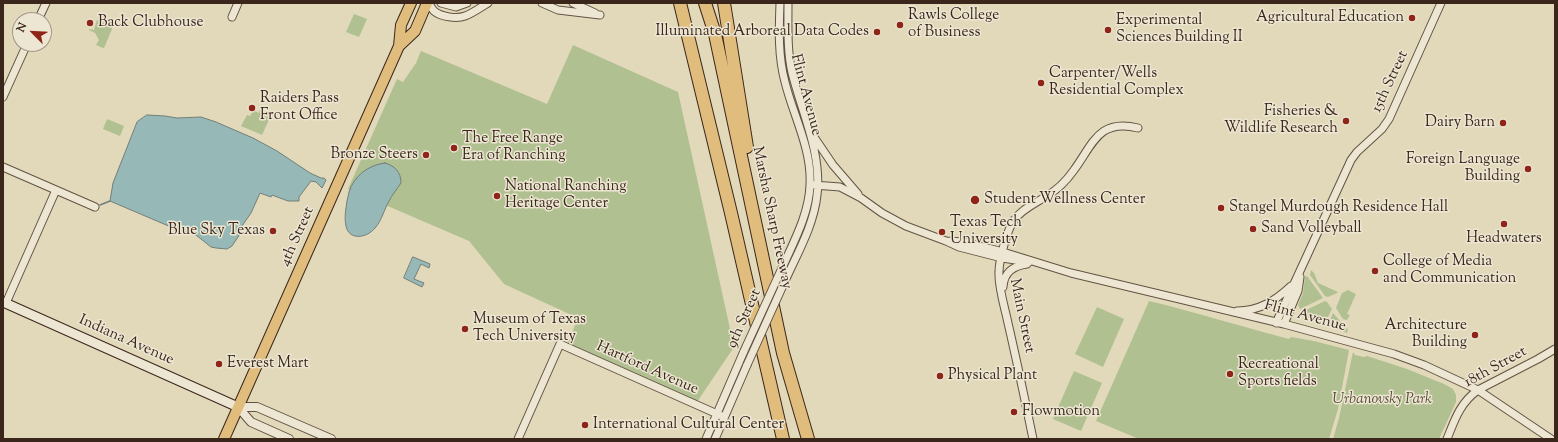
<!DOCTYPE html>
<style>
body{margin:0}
#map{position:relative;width:1558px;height:442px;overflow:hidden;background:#e1d9ba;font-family:"Sorts Mill Goudy",serif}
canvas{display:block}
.frame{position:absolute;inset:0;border:4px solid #3b261c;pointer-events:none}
.north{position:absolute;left:12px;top:12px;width:40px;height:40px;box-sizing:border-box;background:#ece6d2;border:1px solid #a59989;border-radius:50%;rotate:294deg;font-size:11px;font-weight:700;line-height:16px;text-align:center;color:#3b261c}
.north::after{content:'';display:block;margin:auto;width:14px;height:18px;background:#8f2418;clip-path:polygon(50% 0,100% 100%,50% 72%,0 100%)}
</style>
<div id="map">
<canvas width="1558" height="442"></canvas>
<div class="frame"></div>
<div class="north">N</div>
</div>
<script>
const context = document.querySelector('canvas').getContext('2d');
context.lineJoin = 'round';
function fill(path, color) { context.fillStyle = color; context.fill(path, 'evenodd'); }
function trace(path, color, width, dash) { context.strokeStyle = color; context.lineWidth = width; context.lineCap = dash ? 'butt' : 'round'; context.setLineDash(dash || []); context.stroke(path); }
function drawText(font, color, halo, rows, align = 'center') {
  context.font = font + ' "Sorts Mill Goudy",serif'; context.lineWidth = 3; context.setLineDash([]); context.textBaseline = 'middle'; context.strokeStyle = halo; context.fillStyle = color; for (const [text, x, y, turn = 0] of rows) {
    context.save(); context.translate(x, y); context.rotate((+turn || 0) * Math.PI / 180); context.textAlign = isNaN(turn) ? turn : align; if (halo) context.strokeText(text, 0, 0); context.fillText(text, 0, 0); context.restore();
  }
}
fill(new Path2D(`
 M354 14 367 19 359 37 346 32Z
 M97 20 111 26 112 29 104 48H103L96 45 99 40 95 33 89 30V29L94 30Z
 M573 45 678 92 734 347 697 402 567 345 578 318 504 284 469 241 348 189 397 79 403 82 416 63 421 51 547 104Z
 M253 110 259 113 260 110 271 115 262 135 241 126 247 115 250 116Z
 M107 119 124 126 120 136 103 129Z
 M1311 270 1314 273 1318 283 1338 292 1337 293 1328 297 1325 296 1310 275Z
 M1307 276 1323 298 1300 309 1298 305 1303 293 1305 277Z
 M1348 290 1356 294 1347 314 1350 315 1347 320 1343 319 1336 308 1342 293Z
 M1149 301C1196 312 1242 327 1289 339L1291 337 1314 341 1349 350 1338 409 1329 439H1139L1096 421Z
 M1325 301 1327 302 1332 309 1325 323 1301 315 1302 312Z
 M1097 307 1124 319 1103 367 1075 354Z
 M1333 313 1348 330 1347 333 1328 325Z
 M1353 352 1355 355 1364 357 1367 356 1407 369 1444 384 1453 389 1456 395V402L1439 439H1333L1339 418Z
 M1074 371 1102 383 1081 431 1053 419Z`), '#b0c091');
const water = new Path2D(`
 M147 115 165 116 177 118 201 117 216 122 253 138 277 151 310 173 321 178H324L326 180 322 188 316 182 311 181 299 197V201H288L272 195 271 197 260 193 251 213 242 226 240 234 232 246 227 249 216 248 211 247 196 235 178 230 110 201 113 183 137 122Z
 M385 163C395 166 401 172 401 183 397 189 392 195 389 201 384 210 382 220 375 228 367 238 349 241 346 226 344 217 346 209 347 201 348 198 348 195 349 192 354 176 368 165 385 163Z
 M413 257 430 264 429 268 421 264 414 279 424 283 422 287 404 278Z`);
fill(water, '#96b9b7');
trace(water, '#727e79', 1);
trace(new Path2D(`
 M100 205 110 201`), '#727e79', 1.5);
const minor = new Path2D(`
 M428 3C430 5 432 9 434 11 441 17 457 19 465 16 473 13 481 7 488 3
 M441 3 456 7 467 3
 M542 3 558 10 600 15
 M573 3 595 13
 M780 3C779 30 778 56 785 82 793 115 812 149 810 185 809 214 794 241 782 268
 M232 17 238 3
 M38 20 46 3
 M3 97 27 44
 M812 134 833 165 858 194
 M3 167 95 207
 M814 185 840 187 861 198 882 213 906 226 946 241 959 247 1002 258 1029 262
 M946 241 964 242 1003 252 1071 273 1284 324 1394 354 1424 365 1478 390 1551 439
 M785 281C797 254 814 225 817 195 822 153 802 113 792 73 787 51 788 26 788 3
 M1003 287C1004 272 1013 266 1027 264
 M6 303 56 190
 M1237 311C1259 311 1275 301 1291 286
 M1276 323 1351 160 1357 152 1382 129 1389 119 1441 3
 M1284 324 1298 291 1300 277
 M518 439 560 344 724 417
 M706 439 744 351
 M715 439 747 365
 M1033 439C1025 400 1017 362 1008 323 1005 308 998 287 999 272 999 260 1007 230 1014 220 1022 209 1034 204 1045 197 1056 191 1067 180 1074 170 1093 144 1099 118 1138 128
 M1447 439C1455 419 1460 403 1478 390L1538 359 1555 349`);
const tertiary = new Path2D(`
 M238 407H257L331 439
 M238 407 251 422 289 439`);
const secondary = new Path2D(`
 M3 302 238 407`);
const primary = new Path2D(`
 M399 46 415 31 427 3
 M224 439 399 46 401 25 411 3`);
const motorway = new Path2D(`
 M680 3 731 213 783 439
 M705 3 715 34 783 353 808 439
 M724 3 747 147`);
trace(minor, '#645344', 9);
trace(tertiary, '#645344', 10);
trace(secondary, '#3b261c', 11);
trace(primary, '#3b261c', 12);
trace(motorway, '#3b261c', 14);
trace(minor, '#ece6d2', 7);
trace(tertiary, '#ece6d2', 8);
trace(secondary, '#ece6d2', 9);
trace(primary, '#e0bc7d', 10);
trace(motorway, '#e0bc7d', 12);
const minorBridge = new Path2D(`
 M744 351 782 268
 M747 365 785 281`);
trace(minorBridge, '#645344', 9, []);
trace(minorBridge, '#ece6d2', 7);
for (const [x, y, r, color] of [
 [1412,18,4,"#8f2418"],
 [90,23,4,"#8f2418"],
 [900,25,4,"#8f2418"],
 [1108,30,4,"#8f2418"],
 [877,32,4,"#8f2418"],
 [1041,83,4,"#8f2418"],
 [252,108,4,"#8f2418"],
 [1346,121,4,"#8f2418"],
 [1503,123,4,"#8f2418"],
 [454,148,4,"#8f2418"],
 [426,155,4,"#8f2418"],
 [1528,169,4,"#8f2418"],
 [497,196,4,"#8f2418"],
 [975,200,5,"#8f2418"],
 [1221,208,4,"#8f2418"],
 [1504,224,4,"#8f2418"],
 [1253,229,4,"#8f2418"],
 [273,231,4,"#8f2418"],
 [942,232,4,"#8f2418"],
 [1375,271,4,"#8f2418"],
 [465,329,4,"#8f2418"],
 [1475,335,4,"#8f2418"],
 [219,364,4,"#8f2418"],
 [1230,374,4,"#8f2418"],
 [940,376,4,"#8f2418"],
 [1014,412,4,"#8f2418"],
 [585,425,4,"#8f2418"]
]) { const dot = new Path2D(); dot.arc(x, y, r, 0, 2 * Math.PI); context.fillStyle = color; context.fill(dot); trace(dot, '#ece6d2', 1.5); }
drawText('15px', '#3b261c', '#ece6d2', [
 ["Rawls College",908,16],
 ["of Business",908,33],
 ["Agricultural Education",1404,18,"right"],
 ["Experimental",1116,21],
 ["Sciences Building II",1116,38],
 ["Back Clubhouse",98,23],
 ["Illuminated Arboreal Data Codes",869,32,"right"],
 ["Carpenter/Wells",1049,74],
 ["Residential Complex",1049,91],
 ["Raiders Pass",260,99],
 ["Front Office",260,116],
 ["Fisheries &",1338,112,"right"],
 ["Wildlife Research",1338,129,"right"],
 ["Dairy Barn",1495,123,"right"],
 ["The Free Range",462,139],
 ["Era of Ranching",462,156],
 ["Bronze Steers",418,155,"right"],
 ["Foreign Language",1520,160,"right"],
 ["Building",1520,177,"right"],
 ["National Ranching",505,187],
 ["Heritage Center",505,204],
 ["Student Wellness Center",984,200],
 ["Stangel Murdough Residence Hall",1229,208],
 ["Texas Tech",950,223],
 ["University",950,240],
 ["Sand Volleyball",1261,229],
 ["Blue Sky Texas",265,231,"right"],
 ["Headwaters",1504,239,"center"],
 ["College of Media",1383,262],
 ["and Communication",1383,279],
 ["Museum of Texas",473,320],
 ["Tech University",473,337],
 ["Architecture",1467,326,"right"],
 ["Building",1467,343,"right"],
 ["Everest Mart",227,364],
 ["Recreational",1238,365],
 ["Sports fields",1238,382],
 ["Physical Plant",948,376],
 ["Flowmotion",1022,412],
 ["International Cultural Center",593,425]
], 'left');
drawText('15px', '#3b261c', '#ece6d2', [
 ["15th Street",1391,82,-65],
 ["Flint Avenue",805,95,75],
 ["Marsha Sharp Freeway",771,218,78],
 ["4th Street",298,237,-66],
 ["Main Street",1021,316,78],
 ["Flint Avenue",1305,317,15],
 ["9th Street",745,319,-66],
 ["Indiana Avenue",126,341,24],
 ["18th Street",1496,368,-29],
 ["Hartford Avenue",647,369,24]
]);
drawText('italic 15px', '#584c39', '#ece6d2', [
 ["Urbanovsky Park",1382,400]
]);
</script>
